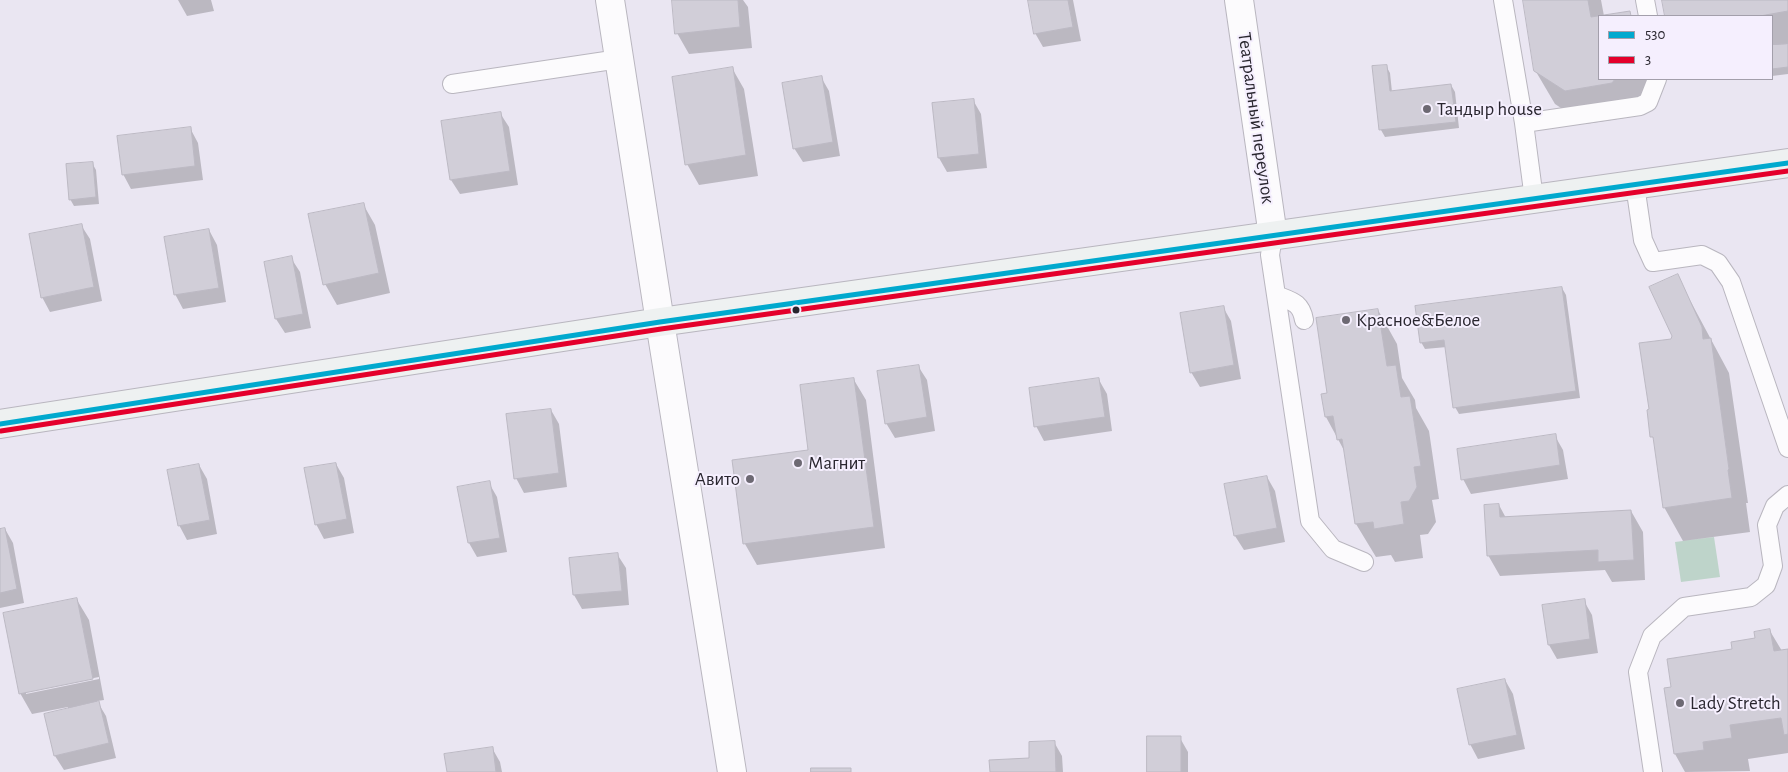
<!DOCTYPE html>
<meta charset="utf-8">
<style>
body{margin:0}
#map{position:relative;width:1788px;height:772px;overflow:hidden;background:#eae6f2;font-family:"Alegreya Sans",sans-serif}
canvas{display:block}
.legend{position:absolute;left:1598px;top:15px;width:175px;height:65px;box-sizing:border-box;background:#f5effe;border:1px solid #a39fab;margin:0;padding:6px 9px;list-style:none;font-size:15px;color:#29262f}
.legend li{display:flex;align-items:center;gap:10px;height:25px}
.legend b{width:25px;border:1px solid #a39fab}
</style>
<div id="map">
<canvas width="1788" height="772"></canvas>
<ul class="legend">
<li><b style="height:6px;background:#00a9ce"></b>530</li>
<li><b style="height:6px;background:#e4002b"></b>3</li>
</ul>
</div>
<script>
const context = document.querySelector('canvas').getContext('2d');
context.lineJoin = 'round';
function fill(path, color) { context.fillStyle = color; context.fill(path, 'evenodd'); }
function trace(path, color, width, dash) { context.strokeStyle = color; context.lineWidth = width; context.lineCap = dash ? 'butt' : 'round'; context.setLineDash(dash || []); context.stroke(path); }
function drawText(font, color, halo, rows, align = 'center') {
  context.font = font + ' "Alegreya Sans",sans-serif'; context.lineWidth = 4; context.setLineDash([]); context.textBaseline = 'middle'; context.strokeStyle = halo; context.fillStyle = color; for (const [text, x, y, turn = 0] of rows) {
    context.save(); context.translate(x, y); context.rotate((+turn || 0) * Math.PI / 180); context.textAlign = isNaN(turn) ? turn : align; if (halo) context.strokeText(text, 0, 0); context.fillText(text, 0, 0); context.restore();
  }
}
fill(new Path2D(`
 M1714 537 1720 577 1681 582 1675 542Z`), '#bed4ca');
fill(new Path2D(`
 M178 0H211L214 11 187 16Z
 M673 0H743L748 7 752 48 689 54 677 33Z
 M1029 0H1073L1081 41 1043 47 1035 33Z
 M1524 0H1601L1604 16H1599V79H1654L1655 89 1631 117 1585 124 1555 104 1535 70Z
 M1663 0H1788V74L1772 76V16H1666Z
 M1386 66 1390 73 1392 92 1451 85 1455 92 1459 128 1385 137 1381 130Z
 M732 68 744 89 758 176 699 185 687 164Z
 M821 77 829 91 840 156 803 162 794 148Z
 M973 100 981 114 987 168 947 172 939 158Z
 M500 113 509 127 518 185 460 194 451 180Z
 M190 128 198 143 203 180 131 189 123 174Z
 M92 163 96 170 99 204 74 206 70 199Z
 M363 204 375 225 390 293 337 305 325 284Z
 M81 225 90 239 102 301 50 312 42 297Z
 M209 230 217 245 226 302 183 309 175 294Z
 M291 258 300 272 311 328 285 333 276 319Z
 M1677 276 1729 373 1748 503H1746L1750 532 1683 541 1664 507 1655 441 1652 436 1650 410 1673 336Z
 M1562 288 1566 295 1580 398 1459 414 1455 407 1447 347 1425 349 1421 342Z
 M1223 307 1231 321 1241 379 1200 387 1191 372Z
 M1378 310 1397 344 1402 378 1415 400 1416 408 1429 431 1439 499 1432 500 1436 522 1428 534 1420 535 1423 558 1395 562 1391 555 1376 557 1356 524 1346 454 1326 417 1328 394Z
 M918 366 927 380 935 431 895 438 886 423Z
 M854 380 866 400 885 548 757 565 745 544 809 451Z
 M1099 380 1107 394 1112 431 1044 441 1036 426Z
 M551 410 559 424 567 487 524 493 516 478Z
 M1555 436 1563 450 1568 479 1471 494 1463 479Z
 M336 464 344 478 354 533 324 539 316 524Z
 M199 465 207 479 217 534 187 540 179 525Z
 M1267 477 1275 491 1285 542 1244 550 1235 536 1226 485Z
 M489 483 497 497 507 552 477 557 469 543Z
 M1499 505 1506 518 1631 511 1643 532 1645 580 1612 582 1605 570 1500 576 1488 555Z
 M5 529 13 543 24 603 0 608V530Z
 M617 554 626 568 629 605 582 609 574 595Z
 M77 600 89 620 104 700 97 701 106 716 116 758 64 770 55 756 46 715 68 709V707L32 714 20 693ZM99 677V679L26 694V691Z
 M1584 601 1592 615 1598 653 1557 659 1549 645Z
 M1770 631 1782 651 1788 650V753L1748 759 1750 771 1685 772 1675 754 1673 688 1733 650 1757 639Z
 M1505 680 1513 694 1525 749 1478 759 1470 744Z
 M1180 738 1188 752V772H1148Z
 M1054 742 1062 756 1063 772H991L1030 759Z
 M492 748 500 762 502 772H448Z`), '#0003');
const building = new Path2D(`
 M672 0H738L740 27 675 34Z
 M1028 0H1068L1073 27 1034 34Z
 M1523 0H1588L1591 17 1630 11 1631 16H1599V79H1615L1612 83 1565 91 1534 71Z
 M1662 0H1788V11L1760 16H1665Z
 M1788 44V67L1772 69V45Z
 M1387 65 1390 91 1451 84 1456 122 1379 130 1372 66Z
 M733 67 746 155 685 165 672 77Z
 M822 76 833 142 793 149 782 83Z
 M974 99 979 154 938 158 932 103Z
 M501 112 510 171 450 180 441 121Z
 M191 127 195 166 122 175 117 136Z
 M93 162 96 197 69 200 66 164Z
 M364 203 379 273 323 285 308 214Z
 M82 224 94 287 41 298 29 234Z
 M209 229 219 288 174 295 164 237Z
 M292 256 303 314 275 319 264 262Z
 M1678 274 1702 327 1703 339 1711 338 1729 469 1728 470 1732 498 1663 508 1653 437H1650L1647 410 1649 409 1639 343 1671 339 1672 336 1649 287Z
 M1562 287 1576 391 1453 408 1444 340 1420 343 1415 306Z
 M1224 306 1234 365 1190 373 1180 313Z
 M1378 309 1387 366 1396 365 1401 397 1410 396 1421 466 1414 467 1417 487 1409 501 1401 502 1404 524 1374 529 1373 522 1355 524 1342 439 1337 440 1333 416 1325 417 1321 394 1327 393 1316 318Z
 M919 365 927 417 885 424 877 371Z
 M854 378 874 527 743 544 732 460 808 450 800 385Z
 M1099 378 1105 417 1034 427 1029 388Z
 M551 409 559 473 514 479 506 414Z
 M1556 434 1560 465 1461 480 1457 449Z
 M336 463 347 519 315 525 304 468Z
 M199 464 210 520 178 526 167 470Z
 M1267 476 1277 528 1234 536 1224 484Z
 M490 481 500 538 468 543 457 487Z
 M1499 504 1500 517 1631 510 1634 560 1598 562V550L1487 556 1484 505Z
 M5 528 17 589 0 593V529Z
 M618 553 622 591 573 595 569 558Z
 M77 598 93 679 19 694 3 613Z
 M1585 599 1590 639 1548 645 1542 605Z
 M1770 629 1774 651 1788 649V734L1784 735 1781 718 1730 725 1732 738 1703 742 1704 750 1674 754 1664 688 1671 687 1667 659 1732 649 1731 642 1755 638 1754 632Z
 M1505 679 1517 735 1469 745 1457 689Z
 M99 701 109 743 54 756 44 714Z
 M1147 736H1181V772H1147Z
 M1055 741 1056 772H990L989 760 1029 758V742Z
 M493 747 496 772H447L444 754Z
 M811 768H851V772H811Z`);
fill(building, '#d1ced8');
trace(building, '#bcb9c3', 1);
const lane = new Path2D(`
 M1503 0 1524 123
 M1645 0 1648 16
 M452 84 619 59
 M1635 185 1643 240 1653 262 1702 255 1718 263 1731 282 1788 448
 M1534 199 1524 123 1640 106 1648 102 1657 79
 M1273 236 1270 255 1310 521 1333 549 1364 562
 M1276 295C1291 301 1301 302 1304 320
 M1653 772 1638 672 1652 636 1684 607 1751 597 1766 585 1773 566 1767 525 1775 506 1788 495`);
const street = new Path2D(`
 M610 0 660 322 732 772
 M1239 0 1273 236`);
const secondary = new Path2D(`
 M0 424 660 322 1788 163`);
trace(lane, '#b9b6bf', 20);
trace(street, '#b9b6bf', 30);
trace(secondary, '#b9b6bf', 30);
trace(lane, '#fcfbfd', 18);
trace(street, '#fcfbfd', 28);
trace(secondary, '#eef1f1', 28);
trace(new Path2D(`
 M0 424 660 322 1788 163`), '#00a9ce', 5);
trace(new Path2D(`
 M1 431 661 329 1788 171`), '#e4002b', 5);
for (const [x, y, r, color] of [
 [1427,109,5,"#6d6973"],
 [796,310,4.5,"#29262f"],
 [1346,320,5,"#6d6973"],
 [798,463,5,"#6d6973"],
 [750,479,5,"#6d6973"],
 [1680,703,5,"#6d6973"]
]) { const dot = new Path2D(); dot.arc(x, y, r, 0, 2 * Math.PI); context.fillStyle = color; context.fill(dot); trace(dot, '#f5effe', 2); }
drawText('19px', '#29262f', '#f5effe', [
 ["Тандыр house",1437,109],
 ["Красное&Белое",1356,320],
 ["Магнит",808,463],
 ["Авито",740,479,"right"],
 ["Lady Stretch",1690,703]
], 'left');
drawText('19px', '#29262f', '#f5effe', [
 ["Театральный переулок",1256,118,82]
]);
</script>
